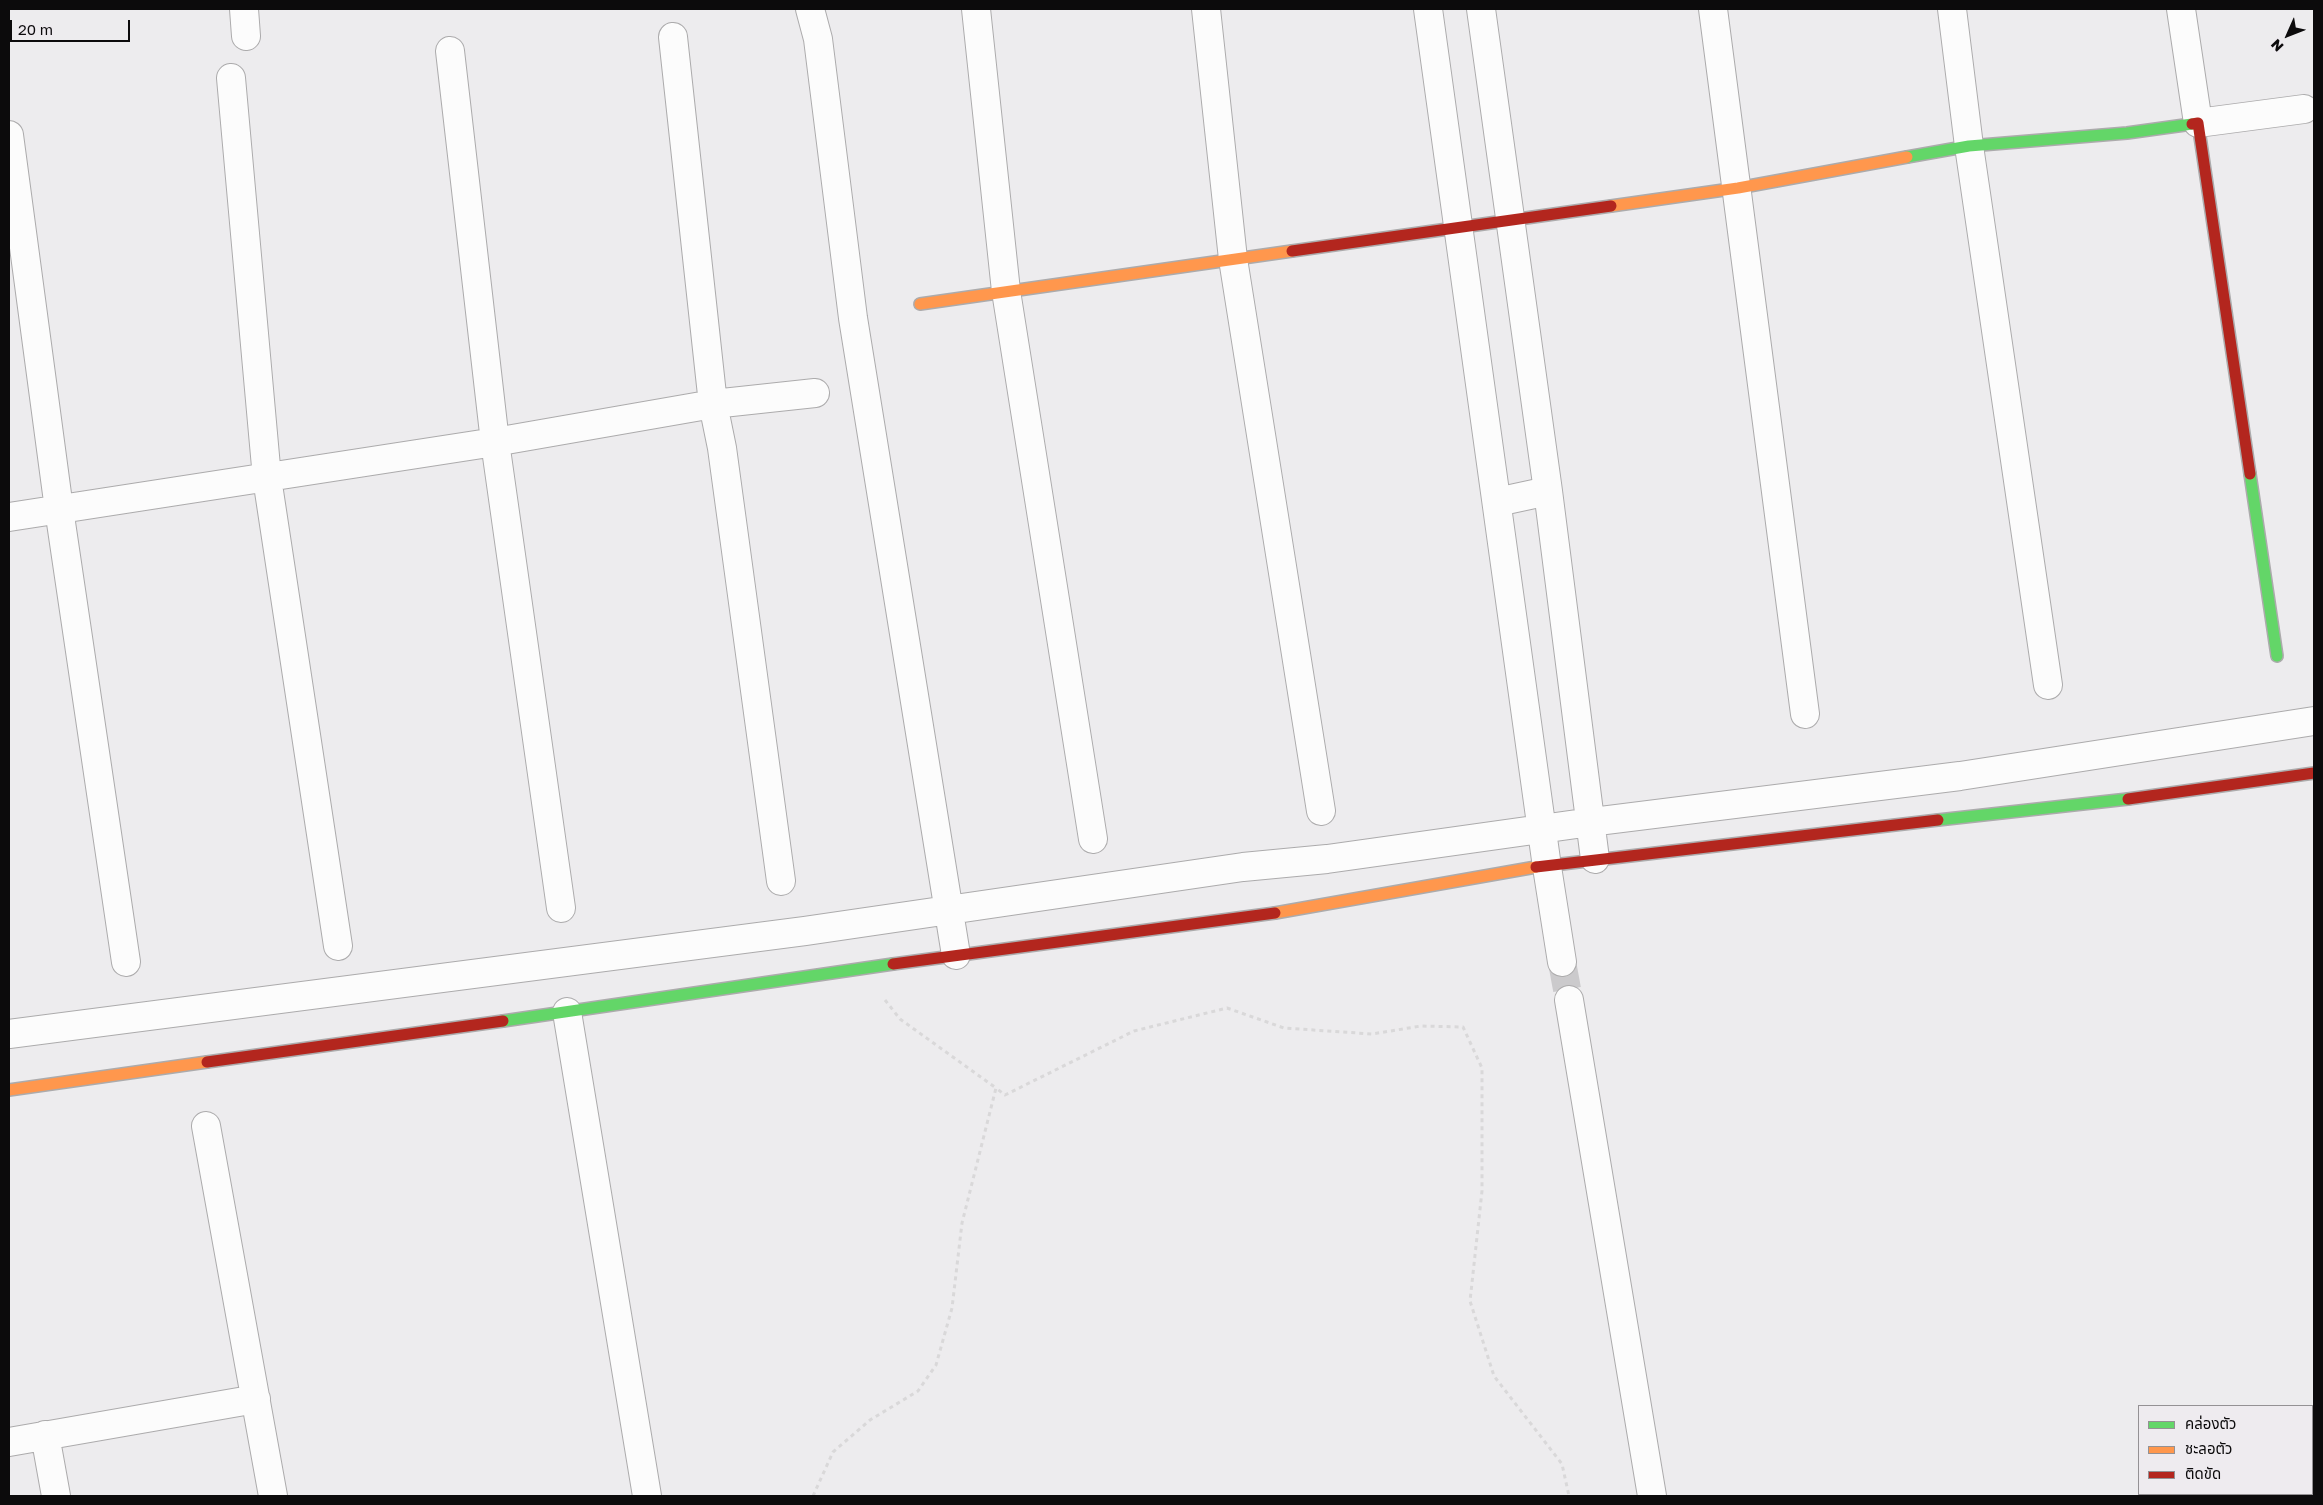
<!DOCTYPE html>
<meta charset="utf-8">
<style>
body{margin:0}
#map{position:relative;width:2323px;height:1505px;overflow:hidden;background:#edecee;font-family:"Golos Text","Noto Sans Thai",sans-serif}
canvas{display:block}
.frame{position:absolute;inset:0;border:10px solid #0c0b0c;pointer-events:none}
.legend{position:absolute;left:2138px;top:1405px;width:175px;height:90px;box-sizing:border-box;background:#eeebef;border:1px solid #949194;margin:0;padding:6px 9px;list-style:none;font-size:15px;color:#0c0b0c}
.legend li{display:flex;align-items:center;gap:10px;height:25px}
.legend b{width:25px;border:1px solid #949194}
.north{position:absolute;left:2263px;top:10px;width:50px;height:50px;-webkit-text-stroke:4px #eeebef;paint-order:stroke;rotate:226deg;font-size:14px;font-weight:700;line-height:20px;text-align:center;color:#0c0b0c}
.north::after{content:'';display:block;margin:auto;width:18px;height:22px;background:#0c0b0c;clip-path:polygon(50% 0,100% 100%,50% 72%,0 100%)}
.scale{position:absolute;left:10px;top:20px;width:120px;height:22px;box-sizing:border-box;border:2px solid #0c0b0c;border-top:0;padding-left:6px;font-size:15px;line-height:18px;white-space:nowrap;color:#0c0b0c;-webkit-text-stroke:4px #eeebef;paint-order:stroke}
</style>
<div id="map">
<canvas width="2323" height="1505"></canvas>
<div class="frame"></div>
<ul class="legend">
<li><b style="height:6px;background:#63d668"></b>คล่องตัว</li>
<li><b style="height:6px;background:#ff974d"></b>ชะลอตัว</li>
<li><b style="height:6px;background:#b3261e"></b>ติดขัด</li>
</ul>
<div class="north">N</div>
<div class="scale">20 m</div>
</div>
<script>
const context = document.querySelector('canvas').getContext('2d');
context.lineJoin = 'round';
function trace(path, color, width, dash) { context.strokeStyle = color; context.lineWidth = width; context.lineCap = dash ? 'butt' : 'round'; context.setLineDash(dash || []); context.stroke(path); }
trace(new Path2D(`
 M1562 962 1569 1000`), '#cbcacc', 28, [28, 14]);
const street = new Path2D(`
 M244 9 246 36
 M810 9 818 39 853 318 956 955
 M976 9 1006 291 1093 839
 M1206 9 1233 259 1321 811
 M1428 9 1547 867 1562 962
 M1481 9 1548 491 1595 859
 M1713 9 1805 714
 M1952 9 1969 146 2048 685
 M2181 9 2198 123 2304 109
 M673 37 713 404 815 393
 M450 51 495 442 561 908
 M231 78 267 478 338 946
 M9 135 59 509 126 962
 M1497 502 1548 491
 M9 517 495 442 713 404 722 448 781 881
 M1569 1000 1652 1496
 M567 1012 647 1496
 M9 1034 805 931 1243 867 1327 859 1591 822 1960 776 2314 721
 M206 1126 273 1496
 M45 1435 56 1496
 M9 1442 256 1399`);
const fast = new Path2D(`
 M1907 157 1969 146 2127 133 2192 124
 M2250 474 2277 656
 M1938 820 2128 799
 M503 1021 893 964`);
const slow = new Path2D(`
 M1611 206 1738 188 1907 157
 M920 304 1292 251
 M1275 913 1536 867
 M9 1090 207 1062`);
const jam = new Path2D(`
 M2192 124 2198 123 2250 474
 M1292 251 1611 206
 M2128 799 2314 773
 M1536 867 1938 820
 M893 964 1275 913
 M207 1062 503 1021`);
trace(street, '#acabac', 30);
trace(fast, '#acabac', 14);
trace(slow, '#acabac', 14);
trace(jam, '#acabac', 14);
trace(new Path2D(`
 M885 1000 900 1019 996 1088
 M813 1496 833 1452 870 1420 918 1391 936 1365 952 1308 962 1223 996 1088 1005 1095 1134 1031 1227 1008 1284 1028 1372 1034 1421 1026 1463 1027 1482 1068V1191L1470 1301 1494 1376 1562 1464 1569 1496`), '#d9d8d9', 3, [4, 4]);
trace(street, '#fcfcfc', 28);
trace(fast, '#63d668', 11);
trace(slow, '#ff974d', 11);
trace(jam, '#b3261e', 11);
</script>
